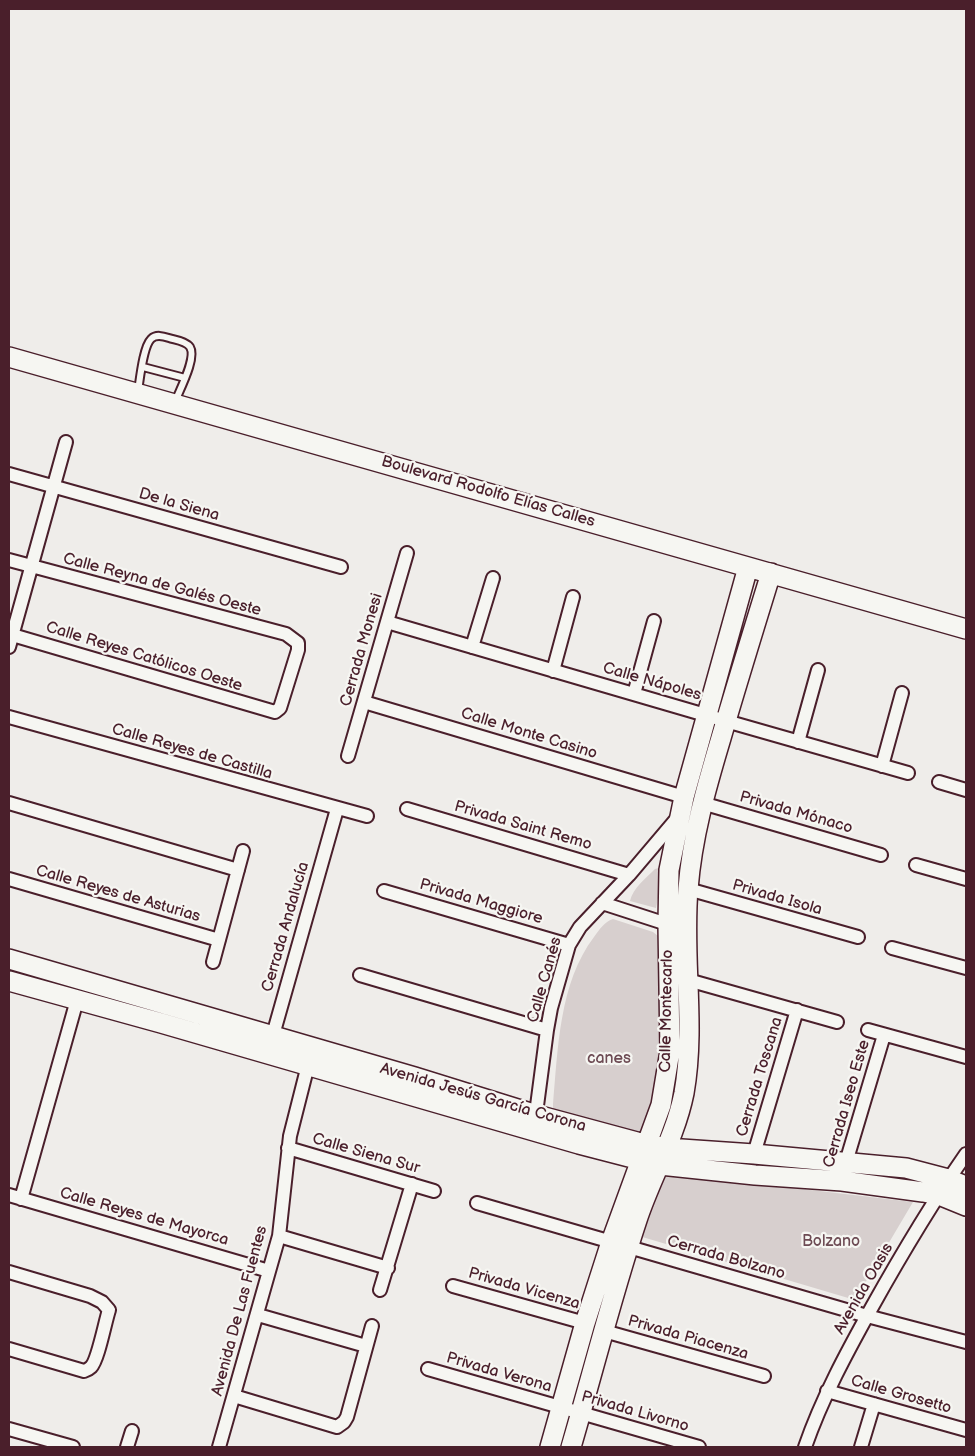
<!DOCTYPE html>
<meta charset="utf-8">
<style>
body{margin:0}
#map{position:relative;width:975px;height:1456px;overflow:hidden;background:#efedea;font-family:"Balsamiq Sans",sans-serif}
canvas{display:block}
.frame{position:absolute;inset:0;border:10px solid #4a1f2b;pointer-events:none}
</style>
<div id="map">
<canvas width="975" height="1456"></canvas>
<div class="frame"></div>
</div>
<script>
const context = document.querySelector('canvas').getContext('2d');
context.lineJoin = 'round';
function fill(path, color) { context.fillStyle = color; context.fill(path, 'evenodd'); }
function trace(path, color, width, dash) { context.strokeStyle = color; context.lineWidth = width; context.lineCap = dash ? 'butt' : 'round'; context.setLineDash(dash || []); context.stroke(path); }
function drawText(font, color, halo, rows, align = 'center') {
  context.font = font + ' "Balsamiq Sans",sans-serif'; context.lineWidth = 4.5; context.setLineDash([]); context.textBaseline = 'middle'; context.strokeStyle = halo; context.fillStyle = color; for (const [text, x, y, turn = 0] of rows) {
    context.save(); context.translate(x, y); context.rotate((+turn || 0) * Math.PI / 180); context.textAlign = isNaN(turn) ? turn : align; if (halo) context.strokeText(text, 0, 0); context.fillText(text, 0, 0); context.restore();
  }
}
fill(new Path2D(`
 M659 868 663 872 656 908 630 901C633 888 646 878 655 869Z
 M613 919 653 932 658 936 660 941 663 1034 656 1094 642 1133 553 1109V1104C558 1049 559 983 594 937 600 929 604 922 613 919Z
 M666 1173 913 1202 855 1300 639 1236Z`), '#d7cfce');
const lane = new Path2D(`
 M143 367 185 378
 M138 391C140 379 143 347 151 339 156 334 163 336 169 338 175 340 186 341 190 347 197 358 179 391 175 402`);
const street = new Path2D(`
 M9 474 341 567
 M9 560 286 634 298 643V650L280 708 275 712 9 634
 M387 622 726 721 908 773
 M9 647 66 442
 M472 647 493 578
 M553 671 573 597
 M634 694 654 621
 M364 702 684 797
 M9 717 367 816
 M798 742 818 670
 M348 756 407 553
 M882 766 902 693
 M939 782 966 790
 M9 803 238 870
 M702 803 881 855
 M407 809 629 875
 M916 865 966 879
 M9 879 219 940
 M688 889 858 937
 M384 891 569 945
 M602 903 673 926
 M892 948 966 968
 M213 962 243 851
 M360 975 547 1030
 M688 980 837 1022
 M868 1030 966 1057
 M271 1042 337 809
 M535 1121 547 1030 551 1008 569 945 580 927 629 875 679 816
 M288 1148 434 1191
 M754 1154 797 1010
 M844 1169 884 1035
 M9 1195 269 1271
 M21 1199 77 1000
 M477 1203 867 1316 966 1342
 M279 1236 388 1268
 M9 1272 90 1296 102 1302 109 1310C105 1322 98 1360 91 1367 89 1369 87 1370 84 1371L9 1349
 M453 1286 585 1323
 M380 1290 412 1184
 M258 1315 366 1346
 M604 1331 764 1376
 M428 1369 699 1447
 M827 1391 966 1430
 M234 1396 337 1427 344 1422 347 1417 372 1326
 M9 1429 73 1447
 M127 1447 132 1431
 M219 1447 279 1236 290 1136 308 1065
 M805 1447C822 1398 847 1352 872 1307 901 1255 932 1203 966 1154
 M861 1447 874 1404`);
const secondary = new Path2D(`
 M9 357 966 629
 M9 959 415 1077 537 1115 637 1142 667 1148 754 1154 906 1168 948 1179 966 1186
 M9 981 161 1023 579 1144 660 1165 755 1175 842 1181 923 1192 939 1195 966 1206
 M550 1447 585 1323 611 1242 661 1105 670 1051 668 924 669 870 684 797 748 567
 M571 1447C593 1372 612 1295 637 1220 651 1177 675 1138 684 1093 696 1025 682 957 688 889 692 837 706 788 721 738 737 683 754 628 771 573`);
trace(lane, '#4a1f2b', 10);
trace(street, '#4a1f2b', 16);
trace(secondary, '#4a1f2b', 22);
trace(lane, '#f6f6f2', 6);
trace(street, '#f6f6f2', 12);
trace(secondary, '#f6f6f2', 19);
drawText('16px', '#4a1f2b', '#f6f6f2', [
 ["Boulevard Rodolfo Elías Calles",488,492,16],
 ["De la Siena",179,505,16],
 ["Calle Reyna de Galés Oeste",162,585,15],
 ["Cerrada Monesi",362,650,-74],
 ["Calle Reyes Católicos Oeste",144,657,17],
 ["Calle Nápoles",652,682,16],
 ["Calle Monte Casino",529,734,17],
 ["Calle Reyes de Castilla",192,752,16],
 ["Privada Mónaco",796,813,16],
 ["Privada Saint Remo",523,826,16],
 ["Calle Reyes de Asturias",118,894,16],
 ["Privada Isola",777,898,16],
 ["Privada Maggiore",481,902,16],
 ["Cerrada Andalucía",286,927,-74],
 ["Calle Canés",545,980,-74],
 ["Calle Montecarlo",667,1011,-89],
 ["Cerrada Toscana",760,1077,-73],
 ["Avenida Jesús García Corona",483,1098,16],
 ["Cerrada Iseo Este",847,1104,-74],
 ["Calle Siena Sur",366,1154,16],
 ["Calle Reyes de Mayorca",144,1217,16],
 ["Cerrada Bolzano",726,1258,16],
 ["Privada Vicenza",524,1289,16],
 ["Avenida Oasis",864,1289,-60],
 ["Avenida De Las Fuentes",240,1311,-75],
 ["Privada Piacenza",688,1338,16],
 ["Privada Verona",499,1373,16],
 ["Calle Grosetto",901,1395,16],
 ["Privada Livorno",635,1412,16]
]);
drawText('16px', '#6d4b54', '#f6f6f2', [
 ["canes",609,1059],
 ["Bolzano",831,1242]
]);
</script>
